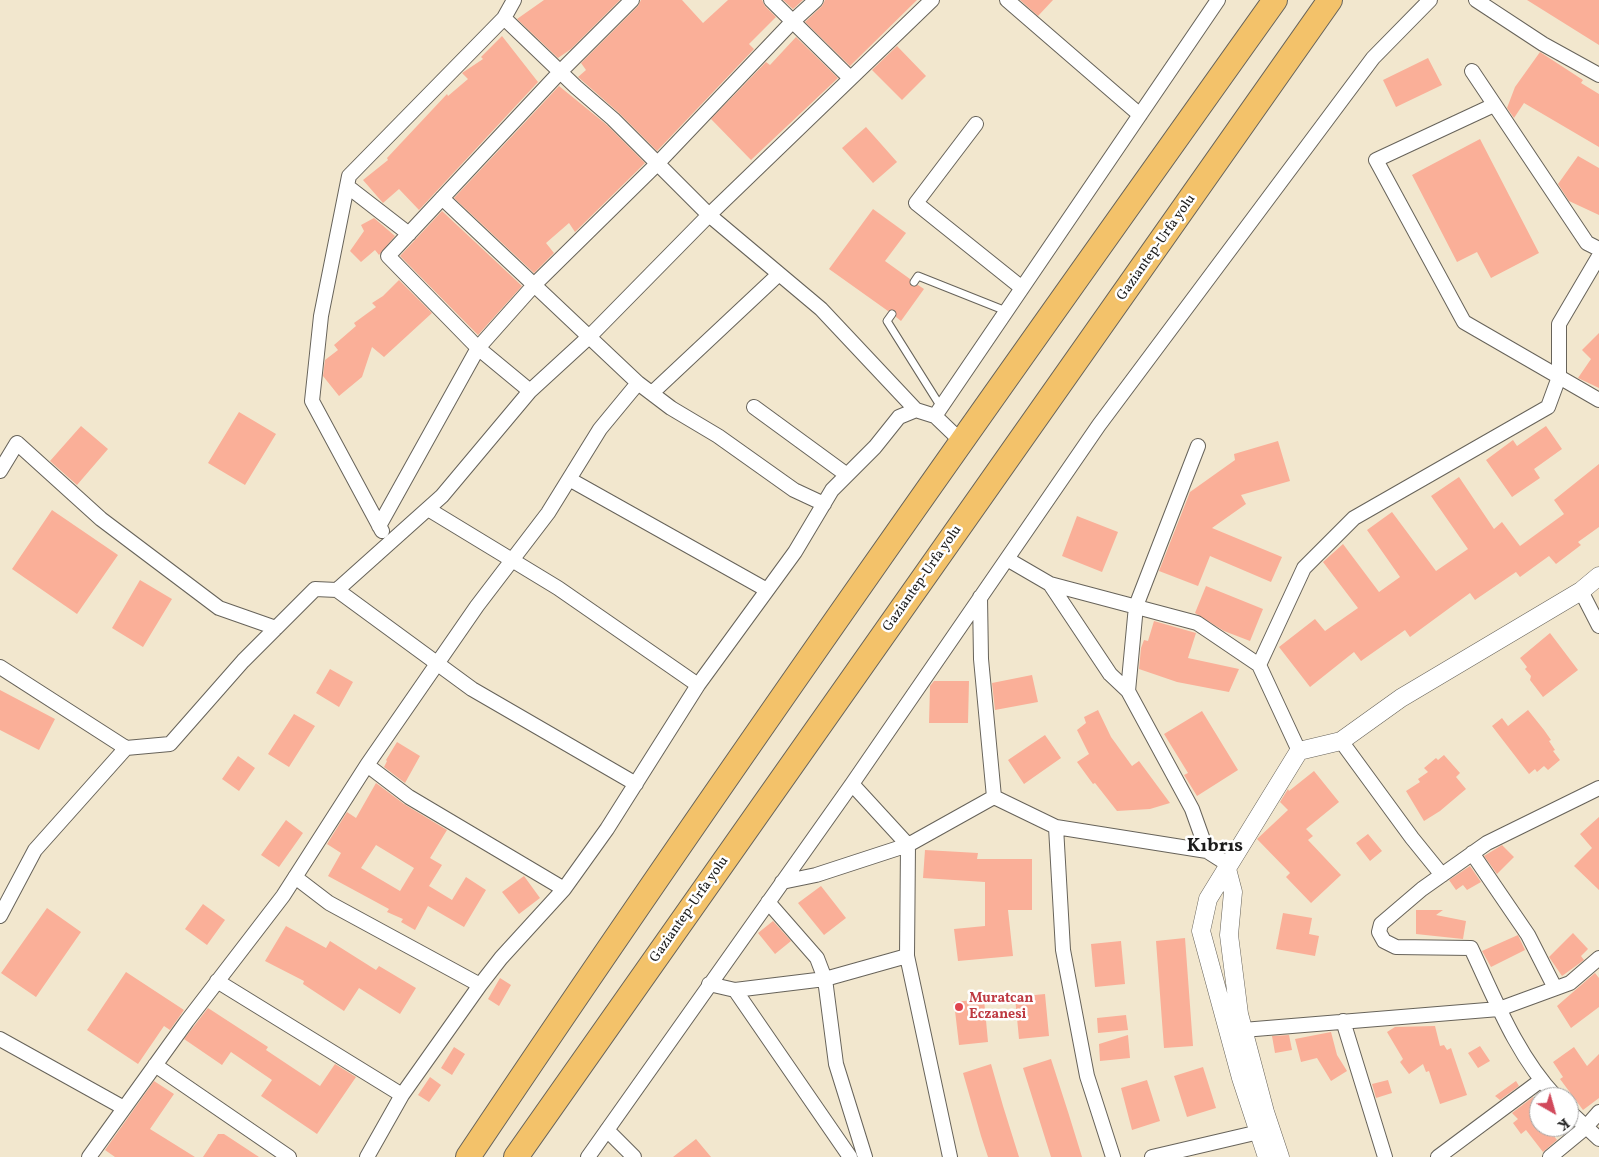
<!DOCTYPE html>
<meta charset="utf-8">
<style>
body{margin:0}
#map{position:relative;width:1599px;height:1157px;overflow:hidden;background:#f2e7ce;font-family:Vollkorn,serif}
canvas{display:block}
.north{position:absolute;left:1529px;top:1087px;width:50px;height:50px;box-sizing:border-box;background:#fff;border:1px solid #a4a4a4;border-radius:50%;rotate:142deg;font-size:14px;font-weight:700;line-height:20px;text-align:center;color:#1c1c1c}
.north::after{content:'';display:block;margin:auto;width:18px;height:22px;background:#d1495b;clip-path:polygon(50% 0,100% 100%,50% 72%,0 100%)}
</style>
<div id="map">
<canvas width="1599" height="1157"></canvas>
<div class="north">K</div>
</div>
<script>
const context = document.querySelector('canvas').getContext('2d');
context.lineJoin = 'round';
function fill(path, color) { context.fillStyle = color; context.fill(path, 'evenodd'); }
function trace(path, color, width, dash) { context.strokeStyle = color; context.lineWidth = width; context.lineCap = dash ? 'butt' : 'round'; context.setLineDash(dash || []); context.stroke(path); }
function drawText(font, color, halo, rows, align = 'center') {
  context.font = font + ' Vollkorn,serif'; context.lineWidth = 5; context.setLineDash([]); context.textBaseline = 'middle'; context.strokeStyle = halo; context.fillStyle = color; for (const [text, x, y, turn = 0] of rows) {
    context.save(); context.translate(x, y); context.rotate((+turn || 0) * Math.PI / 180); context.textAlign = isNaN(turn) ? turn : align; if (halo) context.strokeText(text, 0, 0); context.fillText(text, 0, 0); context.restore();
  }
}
fill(new Path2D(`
 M544 0H620L571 49 558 58 517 19Z
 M641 0H682L703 23 728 0H762L765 6 776 17 749 44 754 49 657 151 619 113 578 77 586 70 581 63 638 6Z
 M783 0H803L793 9Z
 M825 0H917L850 66 805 22 822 6Z
 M1020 0H1053L1038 16Z
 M1527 0H1599V45Z
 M502 36 538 82 419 210 399 189 383 203 363 180 388 160 387 158 447 94 448 96 468 79 462 73 483 59 481 57Z
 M796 37 838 78 751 160 711 119 766 62 770 65Z
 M897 46 926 76 902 100 872 70Z
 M1540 52 1583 80 1581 83 1599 94V147L1524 103 1514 118 1507 108 1515 87Z
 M1428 58 1442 85 1396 107 1383 80Z
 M559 86 607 125 645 163 575 232 569 223 546 243 554 253 534 273 454 198Z
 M866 127 897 162 873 183 842 148Z
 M1480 139 1539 253 1491 278 1477 252 1457 262 1412 175Z
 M1578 156 1599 168V215L1569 201 1558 184Z
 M873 209 906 233 885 261 910 279 911 286 918 285 924 289 901 321 896 317 895 310 888 311 829 269Z
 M442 211 522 286 478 335 400 256Z
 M374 218 395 236 379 255 375 250 361 262 350 251 364 231 361 225Z
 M399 280 432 313 384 357 372 347 362 377 339 396 323 376 325 360 338 350 334 345 356 326 354 323 376 307 372 303 383 296Z
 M1599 333V388L1578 378 1591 359 1582 350Z
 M239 412 276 434 245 485 208 463Z
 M81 426 108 449 77 485 50 461Z
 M1546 426 1562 449 1534 469 1540 478 1512 497 1486 460 1513 440 1517 446Z
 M1278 441 1290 481 1241 495 1246 504 1212 528 1282 557 1271 582 1210 556 1198 586 1159 571 1190 492 1235 460 1234 454Z
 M1599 464V527L1578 542 1581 545 1556 564 1549 556 1520 577 1516 572 1475 600 1470 593 1410 637 1405 630 1361 661 1354 652 1310 687 1279 647 1315 619 1325 631 1358 608 1323 562 1343 544 1379 592 1400 577 1367 530 1392 512 1436 571 1468 549 1431 496 1459 477 1494 529 1502 522 1520 546 1564 514 1554 500Z
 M52 510 118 555 77 614 12 569Z
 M1077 516 1118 532 1102 572 1062 556Z
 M140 580 172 599 143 647 112 628Z
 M1206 586 1263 609 1250 641 1224 631 1195 613Z
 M1154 621 1196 633 1188 658 1239 669 1229 692 1177 682 1139 669 1141 648 1144 640 1148 641Z
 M1550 633 1578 670 1543 697 1530 680 1531 676 1525 669 1527 667 1520 658Z
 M330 669 353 682 339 707 316 693Z
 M1032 675 1038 702 995 710 992 683Z
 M934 681H969L968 723H929L930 686Z
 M0 690 55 719 39 750 0 730Z
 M1098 710 1111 737 1132 766 1139 761 1170 803 1150 809 1117 811 1095 783 1093 784 1077 762 1089 754 1077 730 1086 723 1084 717Z
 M1528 710 1544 730 1551 740 1549 741 1555 750 1553 751 1560 760 1548 770 1544 766 1537 772 1535 769 1529 774 1492 726 1502 718 1508 726Z
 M1202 711 1238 770 1197 796 1184 775 1188 773 1164 734Z
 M294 714 315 726 289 767 268 754Z
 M1045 735 1061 758 1024 784 1008 760Z
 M397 742 420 756 405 783 384 767 387 761 386 760Z
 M1444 755 1460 773 1456 777 1466 789 1440 811 1424 821 1406 791 1420 782 1418 779 1428 772 1424 768 1436 758 1438 760Z
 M238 756 255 768 239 791 222 779Z
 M1314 771 1339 802 1306 829 1313 836 1308 840 1341 875 1311 903 1286 877 1290 873 1257 839 1288 810 1280 802 1288 789 1289 791Z
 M376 783 404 804 447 830 430 858 442 865 429 886 452 900 466 877 486 890 464 927 428 906 415 930 401 922 403 919 387 912 389 909 328 876 341 853 327 844 347 812 356 818ZM376 845 414 868 400 891 361 868Z
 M1599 817V890L1574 866 1592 848 1580 834Z
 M286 820 303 833 279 867 261 855Z
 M1368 834 1382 851 1370 861 1356 843Z
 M1502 845 1514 857 1497 874 1484 856Z
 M925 850 978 853 977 859H1032V910H1008L1013 956 958 961 954 929 985 926V882L923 878Z
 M1470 866 1481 882 1467 890 1463 885 1456 890 1449 880Z
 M524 876 540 898 519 914 502 892Z
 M821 886 846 918 824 935 798 903Z
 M203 904 225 920 207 945 185 929Z
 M47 908 81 932 36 997 1 973Z
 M1416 910H1443L1436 915 1466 921 1463 939 1416 934Z
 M1283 913 1312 918 1309 934 1319 936 1315 956 1276 949Z
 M773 921 791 941 775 954 758 933Z
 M286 926 326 948 330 941 376 970 379 966 416 988 400 1014 359 988 344 1011 303 984 304 981 265 961Z
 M1573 933 1588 949 1581 956 1584 960 1562 976 1549 957Z
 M1518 935 1525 950 1491 967 1482 951Z
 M1185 938 1193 1046 1164 1048 1156 941Z
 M1121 941 1125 984 1095 987 1091 944Z
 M126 972 184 1010 170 1030 164 1026 138 1064 87 1030Z
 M1595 973 1599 978V1007L1571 1028 1557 1006Z
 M500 978 511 985 499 1006 488 999Z
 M1045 994 1049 1036 1019 1039 1015 997Z
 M984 999 988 1042 959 1045 954 1002Z
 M208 1008 268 1047 266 1050 320 1086 335 1064 356 1077 317 1134 261 1096 272 1080 231 1052 222 1065 184 1039Z
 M1126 1015 1128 1030 1098 1033 1097 1018Z
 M1435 1026 1440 1046 1444 1045 1447 1050 1451 1048 1467 1095 1440 1104 1429 1071 1426 1072 1423 1064 1409 1074 1400 1062 1403 1059 1387 1032 1395 1027Z
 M1331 1032 1337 1055 1347 1071 1331 1081 1317 1058 1301 1062 1295 1039Z
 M1128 1035 1130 1058 1100 1061 1099 1044Z
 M1289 1035 1292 1050 1275 1053 1272 1036Z
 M1480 1046 1490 1061 1478 1068 1468 1053Z
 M454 1047 465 1054 452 1075 441 1068Z
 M1574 1047 1587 1066 1599 1054V1098L1583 1110 1560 1079 1563 1077 1553 1062Z
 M1051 1059 1069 1115 1082 1157H1051L1023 1068Z
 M991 1064 1003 1106 1019 1157H988L981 1136 963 1073Z
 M1203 1067 1216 1108 1187 1117 1174 1076Z
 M430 1077 441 1085 429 1102 418 1095Z
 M1147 1080 1160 1121 1132 1130 1121 1088Z
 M1388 1080 1392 1093 1376 1098 1372 1084Z
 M154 1081 174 1094 150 1129 195 1157H115L105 1150Z
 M1516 1081 1519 1086 1500 1100 1495 1096Z
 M1533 1097 1539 1104V1127H1547L1557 1140 1543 1152 1526 1130 1521 1134 1513 1123 1518 1119 1512 1113Z
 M218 1134H224L259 1157H203Z
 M696 1139 711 1157H673Z`), '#faaf98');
const service = new Path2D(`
 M914 282 918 276 1006 311
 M892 314 887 321 941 407`);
const minor = new Path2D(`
 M771 0 850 78
 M1007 0 1140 115
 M1476 0 1543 44 1599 75
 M504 18 576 87 613 119 709 215 821 309 916 410
 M1472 71 1587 243 1599 249
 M1494 105 1376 160 1464 322 1599 400
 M976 124 916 203 1022 288
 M347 186 409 234
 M442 198 638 383
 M530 391 478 348 388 256 560 72 632 0
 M652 393 779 274
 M754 407 847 475
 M935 416 1218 0
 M0 471 17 443 101 519 219 608 276 628
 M569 479 767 590
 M428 509 558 588 698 685
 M379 526 478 348 535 284 657 164 792 22 816 0
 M382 531 312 401 321 316 349 176 504 18 514 0
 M1007 559 1050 584 1197 623 1259 665
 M1050 584 1110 674 1128 691 1192 809 1207 851 1229 865
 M337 590 472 689 636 784
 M1581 591 1599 626
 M980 597 981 659 994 797
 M0 667 126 748
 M1128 691 1136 606 1198 446
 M1341 741 1412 838 1442 875
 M1299 751 1259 665 1304 568 1354 518 1548 407 1559 377V324L1599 256
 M367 765 409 797 564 889
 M852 784 908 845 907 956 950 1157
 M1056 827 1063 950 1087 1076 1113 1157
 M1472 853 1528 935 1555 988
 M295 877 329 903 480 985
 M782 882 816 875 908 845 994 797 1056 827 1207 851
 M768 902 817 958 825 979 836 1064 865 1157
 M0 916 35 850 126 748 170 744 243 661 315 589 337 590 442 496 530 391 590 336 709 215 932 0
 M217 981 402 1095
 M709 984 735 990 825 979 907 956
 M735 990 850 1157
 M1343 1021 1385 1157
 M1243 1030 1499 1009 1570 983 1599 958
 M0 1039 124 1108
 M155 1065 289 1157
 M1556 1097C1517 1056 1495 999 1471 948L1396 947 1384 941 1379 932 1381 924 1422 889 1487 843 1599 788
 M1569 1111 1599 1139
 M607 1130 634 1157
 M89 1157 187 1021 283 896 367 765 477 606 548 513 600 429 638 383 671 408 718 436 794 490 824 504
 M367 1157 402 1095 480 985 501 958 564 889 607 829 698 685 795 552 832 490 875 447 899 417 916 410 935 416 961 441
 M588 1157 852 784 1099 425 1373 58 1430 0
 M1152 1157 1259 1132
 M1438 1157 1540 1081
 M1550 1157 1585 1128 1599 1112`);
const tertiary = new Path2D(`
 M1227 869 1233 892 1229 935 1239 1014 1265 1112 1280 1157
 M1267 1157 1241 1078 1201 931 1208 899 1299 751 1341 741 1401 698 1581 591 1599 576`);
const trunk = new Path2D(`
 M468 1157C730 766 1002 383 1275 0
 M516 1157 1330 0`);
trace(service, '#67635a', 9);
trace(minor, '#67635a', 16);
trace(tertiary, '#67635a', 19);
trace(trunk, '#67635a', 26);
trace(service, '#fff', 7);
trace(minor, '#fff', 14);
trace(tertiary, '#fff', 18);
trace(trunk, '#f3c26a', 24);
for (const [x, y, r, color] of [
 [959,1007,5,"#e0444e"]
]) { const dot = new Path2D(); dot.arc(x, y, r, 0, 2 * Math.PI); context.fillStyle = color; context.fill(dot); trace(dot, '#fff', 2); }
drawText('14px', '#1c1c1c', '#fff', [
 ["Gaziantep-Urfa yolu",1157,248,-55],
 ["Gaziantep-Urfa yolu",923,579,-55],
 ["Gaziantep-Urfa yolu",690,910,-55]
]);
drawText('bold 14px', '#be3a42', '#fff', [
 ["Muratcan",969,999],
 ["Eczanesi",969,1015]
], 'left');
drawText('bold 19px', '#1c1c1c', '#fff', [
 ["Kıbrıs",1215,848]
]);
</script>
